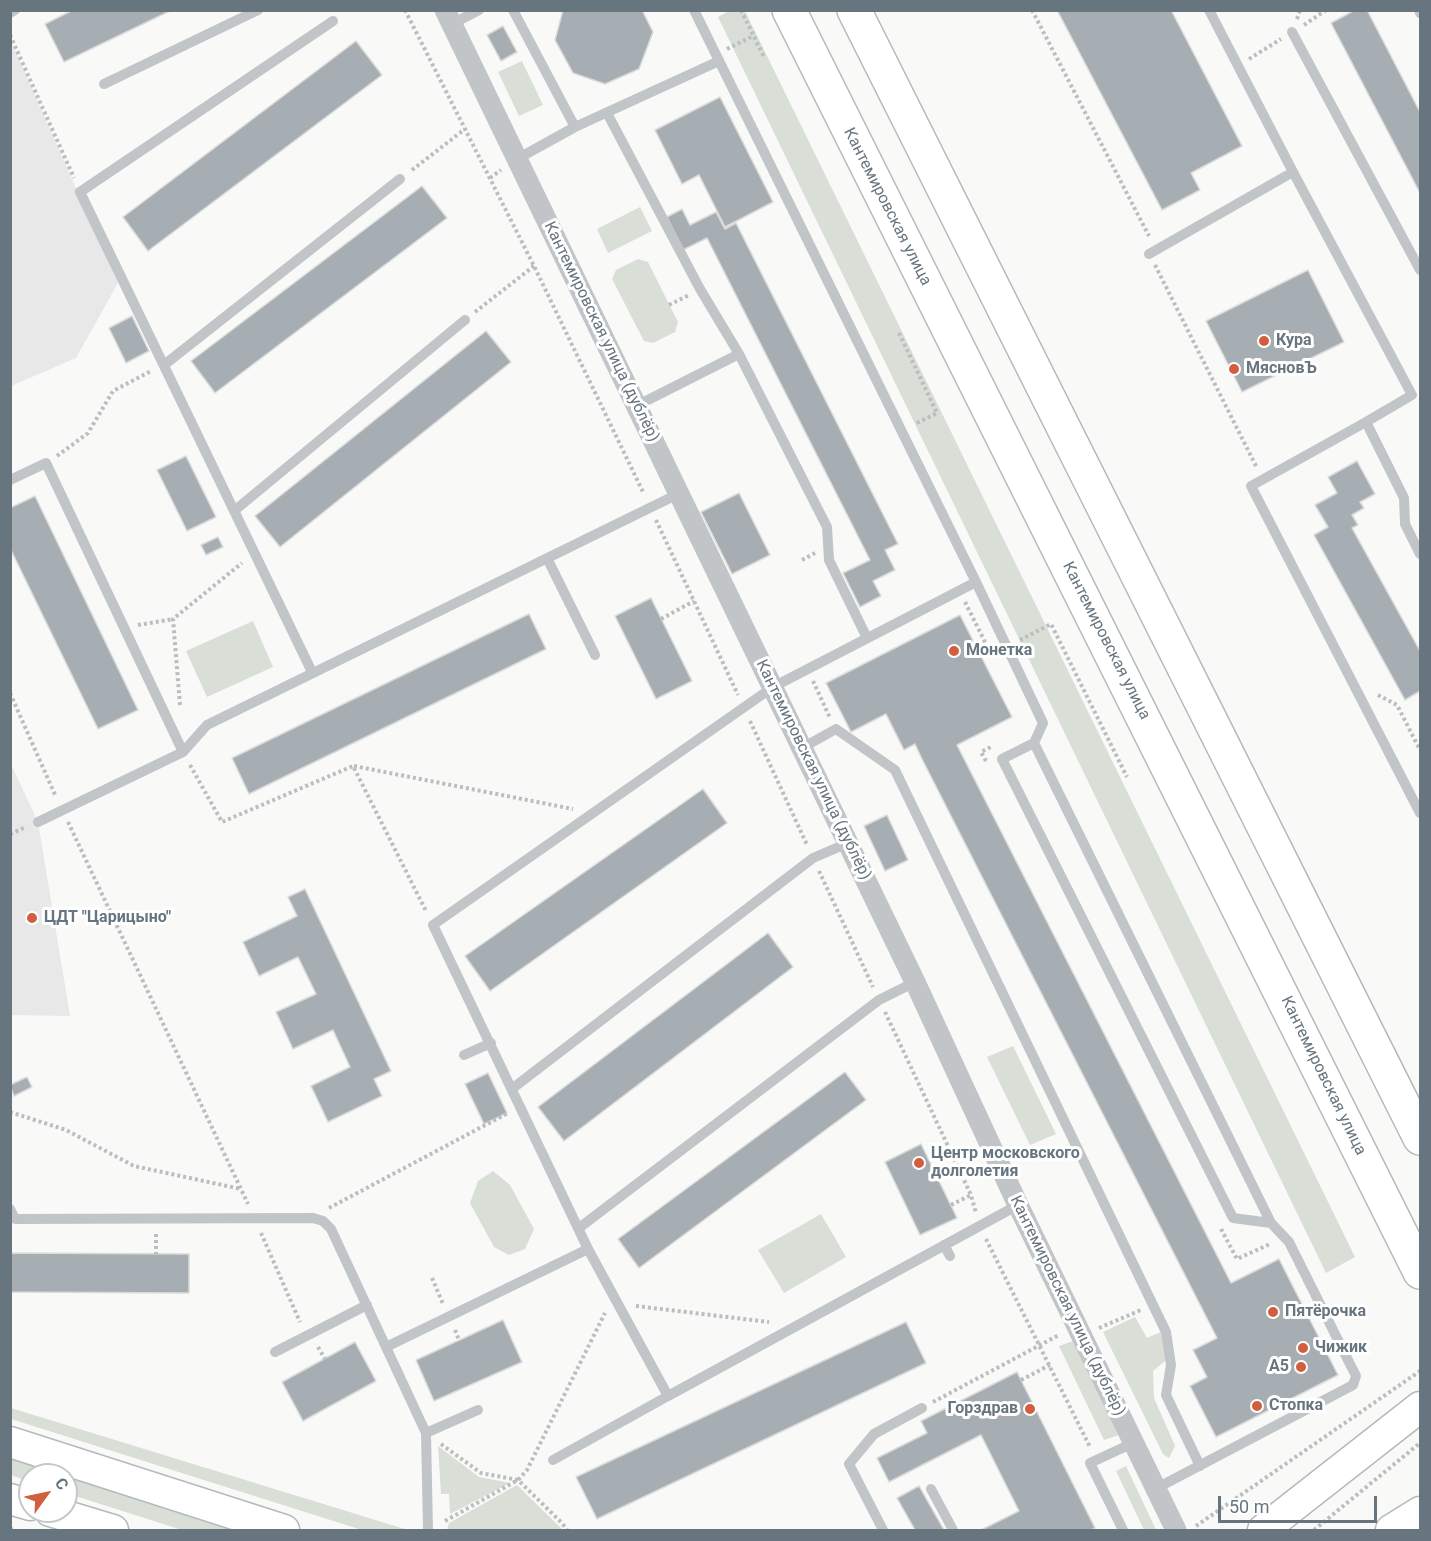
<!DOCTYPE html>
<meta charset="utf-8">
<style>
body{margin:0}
#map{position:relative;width:1431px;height:1541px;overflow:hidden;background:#f9f9f7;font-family:Roboto,sans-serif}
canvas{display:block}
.frame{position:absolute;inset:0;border:12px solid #67757f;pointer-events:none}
.north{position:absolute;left:18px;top:1463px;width:60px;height:60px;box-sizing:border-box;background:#fff;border:2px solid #c2c8cc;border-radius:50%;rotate:57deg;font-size:16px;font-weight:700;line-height:24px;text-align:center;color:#67757f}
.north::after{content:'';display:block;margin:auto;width:21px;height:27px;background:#d15e3f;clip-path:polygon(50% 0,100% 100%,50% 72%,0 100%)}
.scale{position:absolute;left:1218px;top:1496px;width:159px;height:27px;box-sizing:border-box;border:3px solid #67757f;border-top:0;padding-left:8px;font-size:18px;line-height:21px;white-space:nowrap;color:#67757f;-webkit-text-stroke:4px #fff;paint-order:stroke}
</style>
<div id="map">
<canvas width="1431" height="1541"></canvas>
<div class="frame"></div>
<div class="north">С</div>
<div class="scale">50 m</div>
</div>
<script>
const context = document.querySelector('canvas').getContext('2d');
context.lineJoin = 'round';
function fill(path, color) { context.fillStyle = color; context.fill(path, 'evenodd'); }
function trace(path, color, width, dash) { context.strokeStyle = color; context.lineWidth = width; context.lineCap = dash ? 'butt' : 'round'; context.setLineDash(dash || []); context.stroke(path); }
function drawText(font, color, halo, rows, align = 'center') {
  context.font = font + ' Roboto,sans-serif'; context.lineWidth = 6; context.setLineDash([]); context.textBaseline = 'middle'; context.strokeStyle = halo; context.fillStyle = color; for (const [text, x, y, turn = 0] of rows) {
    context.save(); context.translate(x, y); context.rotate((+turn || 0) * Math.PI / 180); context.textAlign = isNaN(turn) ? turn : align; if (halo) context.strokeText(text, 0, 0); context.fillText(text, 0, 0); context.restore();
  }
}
fill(new Path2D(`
 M10 39 118 283 76 358 11 386Z
 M10 762 38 822 70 1016 11 1015Z`), '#e7e8e7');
fill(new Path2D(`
 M731 10 745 11 1355 1257 1326 1273 718 17Z
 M522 61 543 105 519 116 498 72Z
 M640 207 652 231 608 253 597 229Z
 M638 259 648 262 678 322 675 332 653 343 644 341 612 279 616 270Z
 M253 621 273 667 207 697 186 651Z
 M1013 1046 1056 1134 1030 1145 987 1057Z
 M493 1171 510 1185 534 1229 525 1249 509 1255 494 1247 470 1203 478 1181Z
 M821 1214 846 1257 784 1293 758 1250Z
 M1135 1317 1147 1338 1161 1332 1166 1360 1153 1371 1154 1398 1175 1446 1169 1458 1163 1454 1103 1332Z
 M1076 1340 1119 1435 1104 1440 1059 1346Z
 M11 1408 408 1530H362L11 1419Z
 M438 1446 479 1477 510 1483 450 1514 449 1494H441Z
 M11 1455 238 1530H182L66 1493V1475H30V1482L11 1475Z
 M1126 1466 1156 1530H1144L1116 1471Z
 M517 1485 563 1530H447L449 1523Z`), '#d9ded7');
const building = new Path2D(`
 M73 10H172L64 62 45 24Z
 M563 10H642L653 32 639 69 605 84 573 73 555 40Z
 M1057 10H1171L1242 146 1191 173 1200 190 1162 210Z
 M1355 10H1367L1420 112V193L1331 23Z
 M503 26 517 52 501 61 487 35Z
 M356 41 382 75 148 251 123 217Z
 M720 97 773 202 725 227 699 175 682 184 655 130Z
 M422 186 447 218 215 393 191 361Z
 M682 209 690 225 716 212 725 229 736 223 898 544 885 550 895 570 873 581 881 596 860 607 843 573 870 560 707 238 683 250 667 217Z
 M1308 270 1344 342 1242 392 1206 321Z
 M132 316 149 351 126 363 109 328Z
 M486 331 511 362 280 547 255 516Z
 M186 456 216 517 187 531 157 470Z
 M1357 461 1375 494 1360 502 1364 508 1352 515 1358 525 1352 528 1420 651V691L1405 700 1314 535 1328 527 1315 505 1337 493 1328 477Z
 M739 493 770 555 732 574 701 512Z
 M35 496 138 710 98 729 10 548V508Z
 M218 537 223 547 206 555 201 545Z
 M651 598 692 681 656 699 615 616Z
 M529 614 546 649 249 794 232 758Z
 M960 615 1012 717 957 745 1231 1283 1279 1259 1338 1375 1216 1437 1190 1386 1207 1377 1193 1350 1217 1338 922 759 915 744 904 750 886 714 851 732 826 683Z
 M703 789 727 823 490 991 465 956Z
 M887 815 908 860 885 871 864 826Z
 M305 889 391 1071 374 1079 382 1096 328 1122 311 1086 350 1067 333 1030 293 1049 276 1012 316 994 298 957 259 976 243 942 297 916 288 897Z
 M768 933 793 967 564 1141 538 1107Z
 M845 1072 866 1100 639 1268 618 1239Z
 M488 1073 507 1113 484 1124 465 1084Z
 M27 1077 32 1087 14 1096 10 1085Z
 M921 1144 957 1218 920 1235 885 1162Z
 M10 1253 189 1254V1293L10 1292Z
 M503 1320 522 1362 434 1401 416 1360Z
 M906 1322 926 1363 597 1519 576 1477Z
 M355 1342 376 1381 303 1421 282 1382Z
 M1017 1372 1095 1528 1091 1530H981L1019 1511 981 1435 889 1482 877 1458 927 1433 921 1421Z
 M919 1486 944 1530H915L897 1498Z`);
fill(building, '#a7aeb3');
trace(building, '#dbdbd9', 1.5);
const secondary = new Path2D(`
 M10 1442 284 1530
 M10 1499 30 1505
 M50 1511 113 1530
 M1263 1530 1420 1407
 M1391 1530 1420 1512`);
const primary = new Path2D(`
 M789 10 1420 1272
 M854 10 1420 1138`);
trace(secondary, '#b4b9bd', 33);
trace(primary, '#b5b9bc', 36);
trace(new Path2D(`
 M405 10 534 266 644 494
 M741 10 764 57
 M1032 10 1149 236
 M1297 19 1300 10
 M1304 25 1326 10
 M10 35 74 178
 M727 49 753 36
 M1249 59 1281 39
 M412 170 465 129
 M490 178 501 170
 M1155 265 1257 468
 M669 305 689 295
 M475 312 534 266
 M899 333 937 413 915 424
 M57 456 88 433 113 391 151 371
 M656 520 738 695
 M802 560 815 553
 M965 602 986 644
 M661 619 694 601
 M138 625 173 619
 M1020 640 1051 624 1127 777
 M813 681 830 718
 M10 693 56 797
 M1378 695 1397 705 1420 750
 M180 705 173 619 242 563
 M750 721 807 845
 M986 761 981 752 991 747
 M190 765 222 822 353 766 426 911
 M354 766 573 809
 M68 822 248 1204
 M10 834 26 827
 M819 871 873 987
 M885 1012 971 1195 976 1213
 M10 1112 66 1130 134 1166 241 1189
 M951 1205 971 1195
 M329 1208 508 1113
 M1221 1229 1237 1259 1270 1244
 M261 1233 300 1322
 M156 1234V1254
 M986 1239 1090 1447
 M432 1278 443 1304
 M636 1306 769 1322
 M1099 1328 1141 1310
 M455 1330 459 1340
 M318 1347 325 1359
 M1021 1380 1050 1365
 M933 1402 1059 1335
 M441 1444 481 1473 518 1480 562 1523 567 1530
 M445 1521 518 1480 527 1470 605 1313
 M1196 1526 1420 1371
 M10 1529 16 1530
 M1314 1530 1420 1443`), '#bbbec0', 4, [3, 3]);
trace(new Path2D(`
 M513 10 575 127
 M694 10 976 582 1043 723 1034 743 1002 759 1233 1218 1271 1223 1289 1242 1356 1376 1353 1385 1155 1489
 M1419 10 1420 13
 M10 13 15 10
 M452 24 479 10
 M1292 32 1420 270
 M104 84 258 10
 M607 113 700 289 739 354 827 527 829 560 867 638
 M517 159 575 127 719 61
 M1293 172 1412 395 1366 422
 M1149 254 1293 172 1209 10
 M164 365 400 179
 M636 406 739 354
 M10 480 46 463 183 752
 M234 511 465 320
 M1420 554 1405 524 1404 498 1366 422 1251 486 1420 813
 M547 558 595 655
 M312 672 80 192 333 21
 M1034 743 1271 1223
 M802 748 836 729 895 770 1166 1332 1171 1365 1166 1395 1200 1466
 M38 822 183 752 207 725 678 494
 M464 1055 491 1043
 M513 1088 813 858 848 843
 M10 1209 15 1219 313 1218 323 1221 331 1229 426 1433 428 1530
 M579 1228 879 1000 915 982
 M944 1245 950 1256
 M588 1249 433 925 773 687 976 582
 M386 1347 588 1249 668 1396 1018 1205
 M275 1352 367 1305
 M426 1433 478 1410
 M553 1460 668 1396
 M931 1489 953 1530
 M883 1530 849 1464 874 1434 922 1408
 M1123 1530 1090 1463 1133 1443`), '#c1c5c8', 10);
trace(new Path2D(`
 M445 10 915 982 1018 1205 1176 1530`), '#c1c5c8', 21);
trace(secondary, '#fff', 30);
trace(primary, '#fff', 33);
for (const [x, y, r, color] of [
 [1264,341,6,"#d15e3f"],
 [1234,369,6,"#d15e3f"],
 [954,651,6,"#d15e3f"],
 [32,918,6,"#d15e3f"],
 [919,1163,6,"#d15e3f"],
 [1273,1312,6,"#d15e3f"],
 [1303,1348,6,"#d15e3f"],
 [1301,1367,6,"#d15e3f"],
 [1257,1406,6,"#d15e3f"],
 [1030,1409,6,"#d15e3f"]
]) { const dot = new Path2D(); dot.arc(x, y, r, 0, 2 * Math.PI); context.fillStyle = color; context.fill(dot); trace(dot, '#fff', 2); }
drawText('16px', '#67757f', '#fff', [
 ["Кантемировская улица",887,207,63],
 ["Кантемировская улица (дублёр)",601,332,64],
 ["Кантемировская улица",1106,641,63],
 ["Кантемировская улица (дублёр)",813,770,64],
 ["Кантемировская улица",1323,1076,64],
 ["Кантемировская улица (дублёр)",1067,1306,64]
]);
drawText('bold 16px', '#67757f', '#fff', [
 ["Кура",1276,341],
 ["МясновЪ",1246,369],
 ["Монетка",966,651],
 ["ЦДТ \"Царицыно\"",44,918],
 ["Центр московского",931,1154],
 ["долголетия",931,1172],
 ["Пятёрочка",1285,1312],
 ["Чижик",1315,1348],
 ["А5",1289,1367,"right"],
 ["Стопка",1269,1406],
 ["Горздрав",1018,1409,"right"]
], 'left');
</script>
